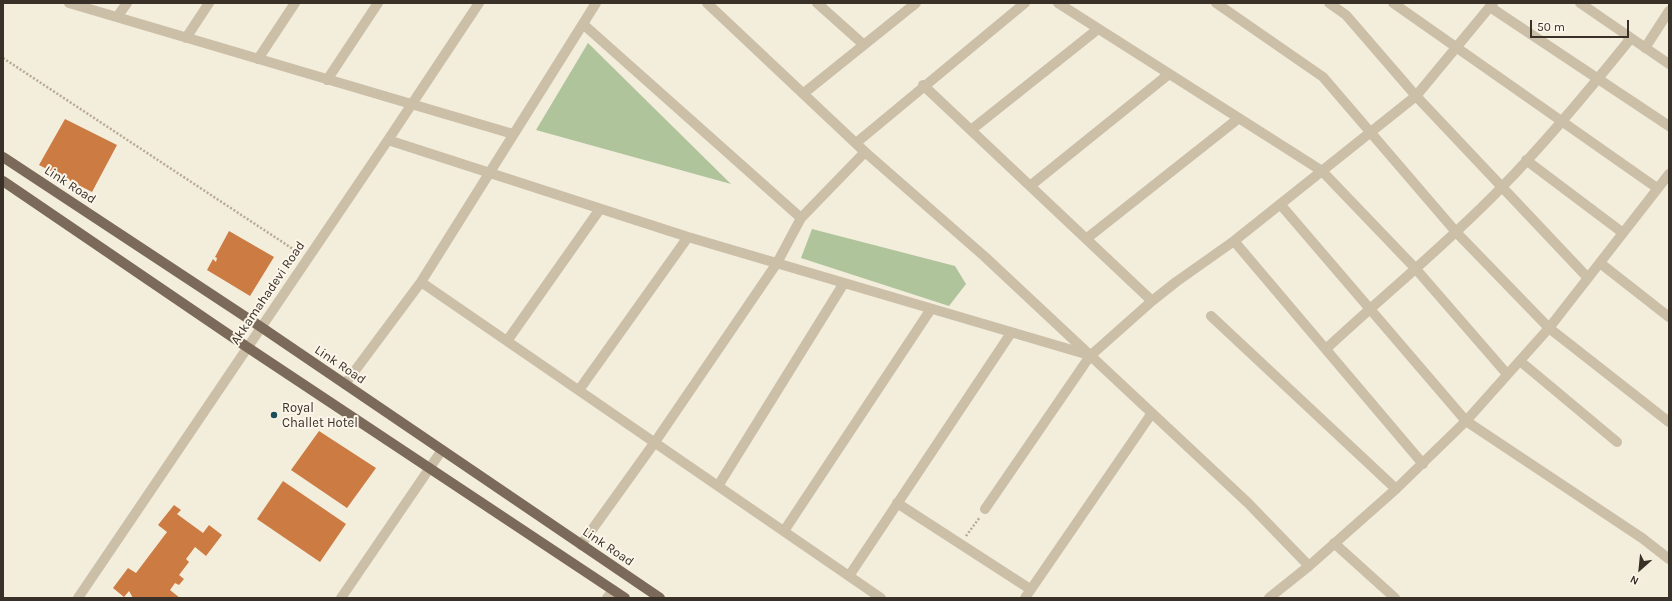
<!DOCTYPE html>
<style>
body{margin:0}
#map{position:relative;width:1672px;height:601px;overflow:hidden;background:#f3eddc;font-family:Karla,sans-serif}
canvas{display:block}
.frame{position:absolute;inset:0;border:4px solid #393028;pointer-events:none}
.north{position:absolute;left:1620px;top:549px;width:40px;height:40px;-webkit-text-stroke:3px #fbf6e9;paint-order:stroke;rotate:207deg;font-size:11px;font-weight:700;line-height:16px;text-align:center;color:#393028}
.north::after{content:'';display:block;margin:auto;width:14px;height:18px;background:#393028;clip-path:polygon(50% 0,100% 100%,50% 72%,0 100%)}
.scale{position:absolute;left:1530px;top:20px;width:99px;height:18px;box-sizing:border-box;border:2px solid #393028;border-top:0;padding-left:5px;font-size:12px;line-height:14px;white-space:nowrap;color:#393028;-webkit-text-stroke:3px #fbf6e9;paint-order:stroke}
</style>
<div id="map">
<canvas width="1672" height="601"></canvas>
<div class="frame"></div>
<div class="north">N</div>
<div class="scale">50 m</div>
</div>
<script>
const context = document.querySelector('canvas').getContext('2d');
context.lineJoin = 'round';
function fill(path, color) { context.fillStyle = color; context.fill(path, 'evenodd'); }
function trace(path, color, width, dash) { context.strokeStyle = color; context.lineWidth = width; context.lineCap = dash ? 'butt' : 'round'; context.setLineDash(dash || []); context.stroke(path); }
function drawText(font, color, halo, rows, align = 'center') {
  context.font = font + ' Karla,sans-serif'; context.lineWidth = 4; context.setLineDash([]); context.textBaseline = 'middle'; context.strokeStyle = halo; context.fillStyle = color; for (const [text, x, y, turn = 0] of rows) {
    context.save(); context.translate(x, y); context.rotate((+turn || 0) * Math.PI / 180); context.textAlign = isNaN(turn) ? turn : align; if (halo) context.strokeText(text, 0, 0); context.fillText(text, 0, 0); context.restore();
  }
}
fill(new Path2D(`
 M588 43 731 184 536 130Z
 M812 229 955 266 966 284 949 306 801 258Z`), '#afc49b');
fill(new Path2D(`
 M65 119 117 145 92 192 39 165Z
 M229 231 274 257 250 296 207 270 213 259 216 262 217 258 215 257Z
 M319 431 376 468 347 508 291 470Z
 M283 481 346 524 320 562 257 519Z
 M174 505 181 510 177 514 203 533 209 525 222 535 206 556 195 547 186 559 189 562 179 575 184 579 179 585 175 583 170 590 180 598H133L129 591 124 597 113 588 128 568 136 573 167 532 158 525Z`), '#cc7b42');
trace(new Path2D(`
 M3 58 299 253
 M966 536 980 517`), '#b8a992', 2.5, [2, 2]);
trace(new Path2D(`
 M69 3 513 134
 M707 3 865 152 984 256 1248 503 1309 566
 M817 3 864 45
 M1058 3 1322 171 1415 268 1507 374
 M1216 3 1323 77 1456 232 1549 328 1669 422
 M1329 3 1346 15 1416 96 1588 278
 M1393 3 1657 188
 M1580 3 1669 64
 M1490 7 1669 126
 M117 17 127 3
 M583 24 801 218
 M186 38 209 3
 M1645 48 1669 11
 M258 59 295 3
 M327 80 378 3
 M923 85 1152 301
 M804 93 916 3
 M971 130 1098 29
 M388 140 688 237 1089 355
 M856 143 1025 3
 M1526 160 1623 233
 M1030 186 1169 74
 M1280 204 1466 421 1642 538 1669 559
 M1086 239 1239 118
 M1234 241 1423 464
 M1600 263 1669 317
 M421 282 881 598
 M1211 316 1396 489
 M507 341 600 209
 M1326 349C1384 295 1447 244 1502 187 1548 140 1590 89 1631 38
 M1520 361 1617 442
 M345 384 421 282 596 3
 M579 390 688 237
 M718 486 844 283
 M897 503 1030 589
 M985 509 1090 356 1152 301 1176 282 1234 241 1416 96 1493 3
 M784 531 931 309
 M1334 543 1395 598
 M581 545 655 442 777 263 801 218 865 152
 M849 576 1011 333
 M78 598 388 140 479 3
 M341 598 442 450
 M607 598 613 590
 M1025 598 1152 413
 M1269 598 1309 566 1396 489 1466 421 1549 328 1669 174`), '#ccbfa8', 10);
trace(new Path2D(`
 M3 157 261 327 660 598
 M3 181 247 347 625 598`), '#7b6a59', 10);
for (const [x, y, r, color] of [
 [274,415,4,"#1b4d5d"]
]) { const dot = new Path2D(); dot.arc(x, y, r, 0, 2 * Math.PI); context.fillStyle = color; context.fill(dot); trace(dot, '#fbf6e9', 1.5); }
drawText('13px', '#393028', '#fbf6e9', [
 ["Link Road",70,185,33],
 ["Akkamahadevi Road",268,293,-56],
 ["Link Road",340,365,34],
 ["Link Road",608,547,34]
]);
drawText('13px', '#393028', '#fbf6e9', [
 ["Royal",282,408],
 ["Challet Hotel",282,423]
], 'left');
</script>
